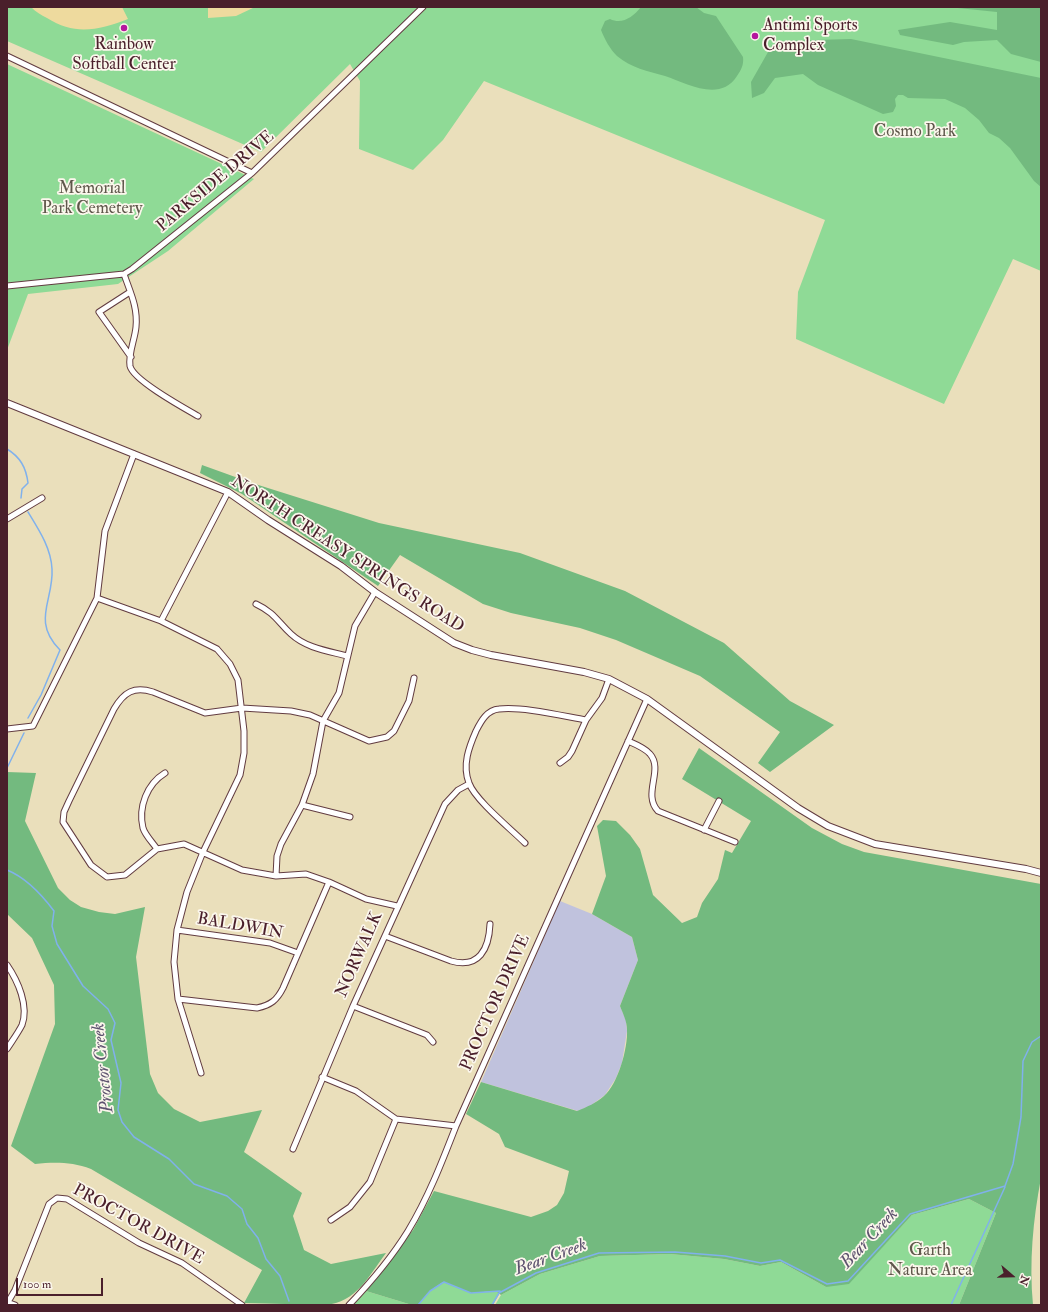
<!DOCTYPE html>
<style>
body{margin:0}
#map{position:relative;width:1048px;height:1312px;overflow:hidden;background:#eadfbb;font-family:"IM FELL Double Pica",serif}
canvas{display:block}
.frame{position:absolute;inset:0;border:8px solid #4a1f2b;pointer-events:none}
.north{position:absolute;left:992px;top:1256px;width:40px;height:40px;-webkit-text-stroke:3px #fbf7ec;paint-order:stroke;rotate:110deg;font-size:11px;font-weight:700;line-height:16px;text-align:center;color:#4a1f2b}
.north::after{content:'';display:block;margin:auto;width:14px;height:18px;background:#4a1f2b;clip-path:polygon(50% 0,100% 100%,50% 72%,0 100%)}
.scale{position:absolute;left:16px;top:1278px;width:87px;height:18px;box-sizing:border-box;border:2px solid #4a1f2b;border-top:0;padding-left:5px;font-size:12px;line-height:14px;white-space:nowrap;color:#4a1f2b;-webkit-text-stroke:3px #fbf7ec;paint-order:stroke}
</style>
<div id="map">
<canvas width="1048" height="1312"></canvas>
<div class="frame"></div>
<div class="north">N</div>
<div class="scale">100 m</div>
</div>
<script>
const context = document.querySelector('canvas').getContext('2d');
context.lineJoin = 'round';
function fill(path, color) { context.fillStyle = color; context.fill(path, 'evenodd'); }
function trace(path, color, width, dash) { context.strokeStyle = color; context.lineWidth = width; context.lineCap = dash ? 'butt' : 'round'; context.setLineDash(dash || []); context.stroke(path); }
function drawText(font, color, halo, rows, align = 'center') {
  context.font = font + ' "IM FELL Double Pica",serif'; context.lineWidth = 3.5; context.setLineDash([]); context.textBaseline = 'middle'; context.strokeStyle = halo; context.fillStyle = color; for (const [text, x, y, turn = 0] of rows) {
    context.save(); context.translate(x, y); context.rotate((+turn || 0) * Math.PI / 180); context.textAlign = isNaN(turn) ? turn : align; if (halo) context.strokeText(text, 0, 0); context.fillText(text, 0, 0); context.restore();
  }
}
fill(new Path2D(`
 M560 901 592 914 632 937 638 960 620 1006 626 1020 627 1031 622 1063 616 1078 605 1095 590 1106 578 1111 481 1082Z`), '#c0c2dd');
fill(new Path2D(`
 M7 7H1041V271L1013 259 944 404 796 339 798 292 825 220 484 81 443 140 413 170 359 149 360 81 350 64 261 152 7 41Z
 M7 64 254 179 168 251 118 284 28 294 7 350Z
 M969 1199 996 1213 959 1305H495L501 1295 540 1274 600 1256 670 1254 724 1259 760 1266 781 1262 826 1287 886 1243 912 1215Z
 M444 1282 471 1293 501 1291 493 1305H418L430 1291Z
 M366 1291 412 1305H349Z`), '#8fda96');
fill(new Path2D(`
 M641 7H696L704 13 716 16 743 57C744 65 741 70 737 76 720 103 686 83 665 76 648 71 631 68 617 56 610 49 605 40 601 30L605 21 610 19C622 25 633 17 641 7Z
 M948 7H1041V62L1011 54 997 40 964 42 953 45 900 35 898 30 950 22 997 30V12Z
 M851 39 1041 78V187L1034 181 1010 148 999 138 989 133 979 120 965 108 945 99 908 98 903 95H898L895 99 896 106 893 112 883 114 818 85 803 74 775 78 764 93 752 98 751 82 772 45 781 41Z
 M202 465 252 483 379 523 520 553 625 591 724 643 790 701 834 725 770 772 758 763 780 732 700 676 616 640 580 628 511 613 483 604 400 555 378 586 242 494 200 473Z
 M699 748 812 828 842 844 864 852 1041 884V1178C1033 1220 1029 1262 1033 1305H959L996 1213 969 1199 912 1215 849 1284 826 1287 781 1262 760 1266 724 1259 670 1254 600 1256 540 1274 501 1295 496 1291 471 1293 443 1282 430 1291 418 1305H412L366 1291 413 1230 434 1191 531 1217 548 1211 557 1205 564 1193 569 1171 505 1147 499 1134 466 1114 481 1082 577 1111C587 1107 596 1103 604 1096 618 1084 628 1048 627 1030 627 1021 623 1014 620 1006L638 960 632 937 592 914 606 876 597 826 603 820 616 821 630 835 640 849 653 895 682 923 697 917 702 903 718 879 725 850 732 853 751 821 682 779Z
 M7 772 36 773 25 821 58 888 70 900 81 907 99 912 115 914 145 907 136 957 150 1074 158 1093 174 1109 200 1122 262 1110 244 1152 302 1193 293 1216 304 1250 331 1264 386 1253C368 1277 357 1302 325 1305L244 1303 262 1270 91 1169C72 1162 55 1162 35 1164L11 1146 55 1024 54 985 32 938 7 914Z`), '#73ba7f');
fill(new Path2D(`
 M31 7H122L128 19C99 30 75 36 47 18 41 15 36 12 31 7Z
 M208 7H255L236 16 208 18Z`), '#eeda9e');
trace(new Path2D(`
 M7 449C20 457 26 467 28 483L22 489 21 498
 M28 718 41 695 60 650C31 621 54 600 52 569 51 548 39 530 28 512
 M7 768 24 733
 M7 870C27 878 42 895 54 911L52 926 57 944 83 986 108 1009 115 1023 111 1040 121 1083 118 1110 122 1122 134 1137 169 1159 194 1184 227 1196 242 1209 247 1224 258 1238 266 1259 280 1276 289 1301
 M418 1305 430 1291 444 1282 471 1293 500 1291
 M492 1305 499 1293 536 1273 599 1253 675 1252 725 1256 761 1263 780 1260 827 1284 848 1281 910 1214 1005 1186 1013 1164 1021 1117 1023 1061 1032 1042 1041 1036
 M951 1305 1005 1187`), '#80b1ec', 1.5);
const minor = new Path2D(`
 M7 56 252 173
 M124 274C130 292 138 307 136 327 135 339 128 354 130 366 133 380 184 408 198 416
 M7 286 124 274 132 269 252 173 423 7
 M130 292 99 312 131 357
 M7 519 42 498
 M97 598 161 621 217 649 230 664 238 680 244 731V753L240 775 203 852 187 892 177 930 174 962 178 999 201 1073
 M256 604C275 613 277 621 291 634 306 648 328 651 347 656
 M161 621 228 492
 M7 729 33 726 97 598 105 531 134 454
 M628 741C635 744 645 748 650 754 664 770 642 794 658 811L735 842
 M560 763 568 757 572 751 586 720 602 698 609 679
 M302 805 350 817
 M704 830 719 801
 M525 843C512 830 475 800 469 783 462 765 469 747 476 731 481 721 487 710 499 709 521 706 563 716 586 720
 M157 849C153 843 145 835 143 828 138 807 147 784 165 773
 M276 876 277 856 281 844 302 805 313 774 323 721 339 693 355 626 375 592
 M397 906 366 899 329 882 306 874 276 876 242 870 184 844 157 849 125 875 107 877 91 865 63 822 64 812 69 801 114 709C124 692 134 686 153 692L205 713 242 708 291 711 310 715 369 741 387 737 394 731 409 701 414 678
 M177 930 270 943 298 953
 M385 936 451 961C479 969 489 949 490 924
 M7 965C18 981 29 1006 22 1025 18 1033 12 1041 7 1049
 M178 999 257 1008C271 1005 277 1000 283 988L329 882
 M353 1006 427 1035 433 1042
 M322 1077 356 1091 396 1119 456 1126
 M293 1149 353 1006 445 804 458 790 469 784
 M331 1220 350 1207 370 1182 396 1119
 M7 1302 15 1305
 M8 1302 15 1290 49 1204 57 1198 67 1199 139 1243 182 1263 242 1305
 M349 1305C370 1283 392 1257 408 1231 428 1198 442 1162 456 1126L647 699`);
const tertiary = new Path2D(`
 M7 403 228 492 268 520 341 566 375 592 454 643 472 650 491 655 584 672 609 679 647 699 798 808 828 826 875 844 1026 869 1041 873`);
trace(minor, '#623c41', 7);
trace(tertiary, '#623c41', 8);
trace(minor, '#fff', 5);
trace(tertiary, '#fff', 6);
for (const [x, y, r, color] of [
 [124,28,4,"#b5179e"],
 [755,36,4,"#b5179e"]
]) { const dot = new Path2D(); dot.arc(x, y, r, 0, 2 * Math.PI); context.fillStyle = color; context.fill(dot); trace(dot, '#fbf7ec', 1.5); }
drawText('17px', '#4a1f2b', '#fbf7ec', [
 ["Antimi Sports",763,26],
 ["Complex",763,46],
 ["Rainbow",124,45,"center"],
 ["Softball Center",124,65,"center"]
], 'left');
drawText('17px', '#5f574b', '#fbf7ec', [
 ["Cosmo Park",915,132],
 ["Memorial",92,189],
 ["Park Cemetery",92,209],
 ["Garth",930,1251],
 ["Nature Area",930,1271]
]);
drawText('17px', '#4a1f2b', '#fbf7ec', [
 ["PARKSIDE DRIVE",216,182,-40],
 ["NORTH CREASY SPRINGS ROAD",347,555,33],
 ["BALDWIN",240,927,10],
 ["NORWALK",360,955,-66],
 ["PROCTOR DRIVE",496,1003,-66],
 ["PROCTOR DRIVE",138,1225,29]
]);
drawText('italic 18px', '#5d526f', '#fbf7ec', [
 ["Proctor Creek",104,1068,-96],
 ["Bear Creek",870,1239,-47],
 ["Bear Creek",551,1258,-20]
]);
</script>
